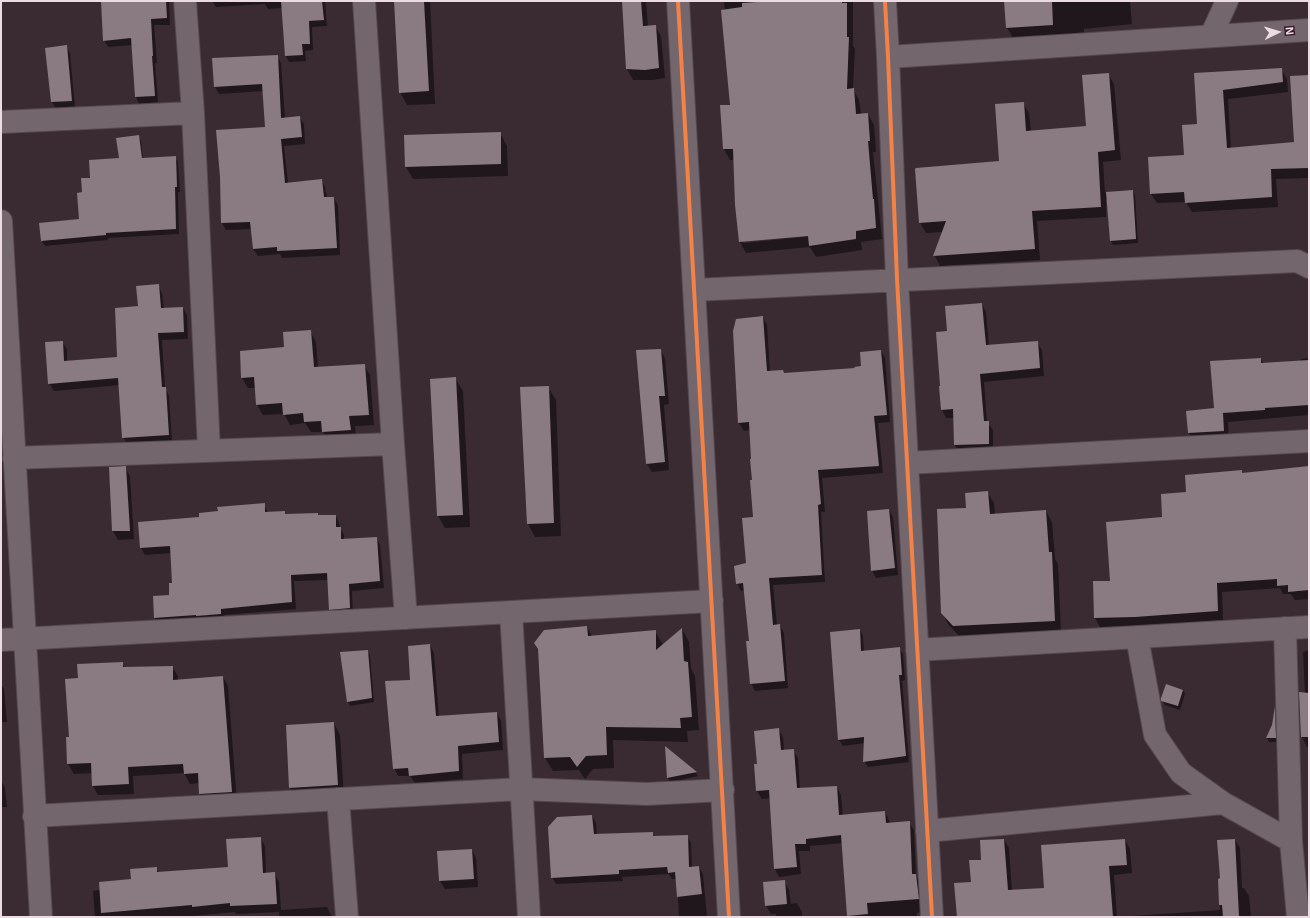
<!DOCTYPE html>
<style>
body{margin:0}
#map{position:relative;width:1310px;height:918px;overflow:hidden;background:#3a2b33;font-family:Helvetica,sans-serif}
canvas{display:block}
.frame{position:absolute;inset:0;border:2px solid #eddbe3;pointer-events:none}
.north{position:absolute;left:1258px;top:12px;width:40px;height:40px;-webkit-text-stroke:3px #351b29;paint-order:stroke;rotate:85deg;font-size:11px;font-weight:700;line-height:16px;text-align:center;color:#eddbe3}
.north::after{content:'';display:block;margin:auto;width:14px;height:18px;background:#eddbe3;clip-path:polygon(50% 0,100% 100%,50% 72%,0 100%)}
</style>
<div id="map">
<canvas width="1310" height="918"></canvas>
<div class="frame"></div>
<div class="north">N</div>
</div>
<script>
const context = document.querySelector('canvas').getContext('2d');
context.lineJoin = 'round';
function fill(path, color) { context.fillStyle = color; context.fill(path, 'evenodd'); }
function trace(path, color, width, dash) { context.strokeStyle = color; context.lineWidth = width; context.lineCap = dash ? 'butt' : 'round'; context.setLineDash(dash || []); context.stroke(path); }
fill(new Path2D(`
 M102 1H169L170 25H154L157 63H155L158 102 139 104 136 97 132 45 108 47 104 40Z
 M212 1H325L327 26 312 27 313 50 305 51 306 61 289 62 286 56 282 8 268 9 265 4 216 7Z
 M395 1H430L435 104 407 105 400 92Z
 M623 1H646L648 27 655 26 661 36 665 78 652 80H633L627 69Z
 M724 1H853V46L855 49 853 89 859 100 861 114H868L874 125 876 152H873L882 239 861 242 862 250 816 257 810 247 746 253 740 242 735 160H730L724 149 721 106H731ZM813 234V236L743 243V241Z
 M1005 1H1130L1132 24 1084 29V34L1013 38 1007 28Z
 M66 46 70 53 75 107 56 109 52 102Z
 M277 56 281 63 285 118 299 117 304 124 305 144 284 146 288 183 321 180 325 187 327 198H334L338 205 340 255 282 258 280 254 258 256 253 249 252 229 226 230 222 223 266 128 263 91 219 94 215 87Z
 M1281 69 1287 79 1288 92 1228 99 1231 149 1295 143 1309 76V178L1276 179 1278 207 1192 212 1186 202 1157 203 1151 194 1185 156 1198 125 1195 74Z
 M1108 74 1114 84 1121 160 1103 162 1105 193 1133 191 1135 195 1138 243 1113 245 1111 241 1107 199 1106 200V217L1037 221 1040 260 940 266 935 256 943 232 926 233 920 223 1000 162 1023 103 1029 113 1031 132 1087 127Z
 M500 133 507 146 508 176 413 179 406 167Z
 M138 136 141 141 143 159 175 157 178 162 180 192H178L179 234 108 238V240L45 246 42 241 80 220 83 193 91 179 120 159Z
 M158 285 162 293 164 309 183 308 187 315 188 339 162 340 165 388 169 396 172 442 128 445 123 437 120 385 54 391 49 383 62 342 67 349V362L118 358 139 307Z
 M982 304 986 312 989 346 1037 342 1042 350 1044 376 984 382 987 422 993 430V452L959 453 955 445 954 418H946L942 410 940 387H941L948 332Z
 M763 317 767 325 770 372 784 374 856 369 862 367 881 351 885 358 890 422 878 423 883 473 822 478 825 512H821L825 582 773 585 777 625H780L784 633 788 688 755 691 751 683 750 642 745 590 741 591 737 583 747 564 754 518 753 481 751 430 744 431 739 423 734 331Z
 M310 331 316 342 318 368 364 365 370 375 374 425 355 426 356 440 329 442 323 432H311L305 423 290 425 284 414 263 415 257 405 256 388H248L242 378 241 352 285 348Z
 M660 350 665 358 669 404 664 405 669 470 652 472 647 464Z
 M1309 358V415L1228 422 1229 440 1195 442 1189 433 1215 409 1260 359 1264 364 1301 361V359Z
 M455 378 463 391 470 527 445 528 438 516Z
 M548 387 556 400 561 536 535 537 528 524Z
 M125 467 130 476 134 539 118 540 113 531 110 468Z
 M1309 467V599L1295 600 1291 594H1283L1280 588 1222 592 1223 620 1140 626 1100 627 1095 618 1111 582 1163 518 1187 493 1241 471 1243 474Z
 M987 492 994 503 995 514 1046 511 1052 522 1055 559 1058 564 1061 632 960 637 948 624 942 612 967 509Z
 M264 504 268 513 284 512 286 515 336 516 339 523 340 528 344 535V540L376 538 380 545 384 588 352 591 353 615 333 616 330 609 328 580 294 581 296 609 224 615 225 621 159 625 155 618 154 597 170 596 173 584 171 553 145 555 141 548 200 518 219 512Z
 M889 510 893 517 898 575 876 578 872 571 868 512Z
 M587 627 592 636 655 631 663 645 682 629 689 642 691 668 695 676 699 730 687 731 688 742 613 740 614 768 593 769 585 779 579 770 553 771 545 758Z
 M860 630 863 636 864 652 899 648 903 654 905 680 902 681 909 762 868 767 864 761 865 743 843 746 839 740 831 633Z
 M430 645 434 653 439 717 497 713 501 721 503 750 462 754 463 779 415 783 410 776H398L394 768 412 681Z
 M1309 650V747H1307L1302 737 1305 694 1303 652Z
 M367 651 370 655 374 702 350 706 348 702 341 653Z
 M122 663 125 668 172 667 178 676V681L223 677 228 686 237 802 205 804 200 794 199 783 190 784 184 773 133 776 134 794 98 795 93 786 92 773 74 774 68 764 67 738H70L79 679Z
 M1 684 4 689 7 722H1Z
 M1183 690 1185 694 1180 710 1165 705 1162 700Z
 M1275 709 1277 742H1269L1267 738 1273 725Z
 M334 723 340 735 344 797 297 799 290 788Z
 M778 729 783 737 784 750H793L798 758 800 789 837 787 841 795 843 816 885 812 889 820 890 824 909 822 914 830 916 875 920 883 923 912 917 913V917H848L843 843 810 846V851H799L801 874 779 877 775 869 771 798 762 799 757 791 758 765Z
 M666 748 696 773 698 776 670 782 668 778Z
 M1 768 2 782 5 788 7 807H1Z
 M592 816 596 823 597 835 652 833 654 837 687 836 691 843 692 868 699 867 703 874 707 917H679L677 879H672L669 874 622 877 623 881 556 884 552 877Z
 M260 838 265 846 266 874 274 873 279 882 281 910 327 907 332 917H279V912L236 914 235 912 181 917H95L93 891 101 890 132 880 156 868 159 873 229 868Z
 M1004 840 1009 848 1012 891 1046 889 1125 840 1130 849 1132 873 1114 875 1117 917 1220 910 1219 880 1221 879 1235 840 1240 848 1242 888H1244L1249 896 1251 917H957L982 861Z
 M472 850 476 858 478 887 445 889 440 881 438 852Z
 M784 881 789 890 791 904 797 903 802 912V917H776V914H771L766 906Z`), '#0007');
fill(new Path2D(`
 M101 1H166L167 18 151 19 153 56H152L155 96 135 97 131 38 103 41Z
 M281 1H322L324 20 309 21 310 44H302L303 55 285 56Z
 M394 1H424L429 91 399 93Z
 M622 1H641L643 26 656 25 659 68 645 70 626 69Z
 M773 1H842V3H847V37H849L847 89 854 88 856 114 868 113 870 141H868L873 199H874L876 228 856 231V239L809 246 808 236 739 242 735 205 733 149H723L720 105H730L721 10 742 7V3Z
 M1004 1H1052L1053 25 1006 28Z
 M67 45 72 101 51 102 45 48Z
 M278 55 281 118 300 116 302 137 281 139 285 183 322 179 324 197H334L337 248 277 251V247L253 249 250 222 221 223 220 177 216 130 265 127 262 84 214 87 212 58Z
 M1282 68 1283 82 1223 90 1227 148 1294 142 1290 76 1309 75V168L1271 169 1272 197 1185 203 1184 192 1150 194 1148 157 1184 155 1182 125 1197 124 1194 73Z
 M1109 73 1115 150 1098 152 1101 207 1032 211 1035 249 933 256 946 221 919 223 915 169 916 168 999 161 995 104 1024 102 1026 131 1086 126 1082 75Z
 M501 132V164L405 167 404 135Z
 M139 135 142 158 176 156 177 187H175L176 229 106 233V235L41 241 39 223 79 219 77 193 82 192 81 178H90L89 160 119 158 116 138Z
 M1133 190 1136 239 1110 241 1106 192Z
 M159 284 161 308 183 307 184 332 158 333 162 387H166L169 435 122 438 118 378 48 384 45 342 63 341 64 361 117 357 115 308 138 306 136 286Z
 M982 303 986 345 1038 341 1040 368 980 374 984 421H989V444L954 445 953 409 941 410 939 386H940L936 332 947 331 945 306Z
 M763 316 767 371 783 370 784 373 855 368 854 367 861 366 860 352 881 350 887 415 874 416 879 466 818 470 821 504 818 505 822 575 769 578 773 625 780 624 785 681 750 684 746 641H749L743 583 736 584 734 566 746 563 742 518 753 517 750 480H752L750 459H751L749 422 738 423 733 331 736 319Z
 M311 330 314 367 365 364 369 415 349 416 351 430 322 432 321 421 304 422 303 413 283 415 282 403 256 405 254 377 241 378 240 351 284 347 283 332Z
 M661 349 665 396H659L665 462 646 464 636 350Z
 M1261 358V363L1309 360V405L1265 408V410L1223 413 1224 431 1188 433 1186 411 1214 408 1210 361Z
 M456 377 463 515 437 516 430 379Z
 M549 386 554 523 527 524 520 387Z
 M126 466 130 531H112L109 467Z
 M1309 466V590L1288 592V585L1277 586V579L1217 583 1218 611 1135 617 1094 618 1093 581H1110L1106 522 1162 517 1161 494 1186 492 1185 475 1242 470V473Z
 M988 491 990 514 1046 510 1049 552H1052L1055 621 953 626 941 613 937 509 966 508 965 493Z
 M265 503V512L285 511V514L318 513V515H336V527H341V539L377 537 380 581 349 584 350 608 329 610 327 573 291 575 292 602 221 609V614L196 616V615L154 618 153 596 169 595V583H172L170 546 140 548 138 522 199 517V513L218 511 217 507Z
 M889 509 895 568 871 571 867 511Z
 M587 626 588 636 656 630V650L682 628 684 661 688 662 692 717 680 718 681 728 606 727 607 755 586 756 577 767 570 757 544 758 538 649 534 643 544 630Z
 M860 629 861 651 900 647 902 675H899L906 756 863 762 864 737 838 740 830 632Z
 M430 644 436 716 497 712 499 742 458 746 459 771 409 776 408 768 393 769 385 681 410 680 408 646Z
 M368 650 372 698 347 702 340 652Z
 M123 662V667L173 666V680L223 676 232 792 199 794 198 773 184 774 183 764 128 767 129 784 92 786 91 763 67 764 66 737H69L65 679 78 678 77 664Z
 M1166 684 1183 690 1178 706 1161 701V698Z
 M1299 692 1309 693V737H1301Z
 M1275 706 1276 738H1266L1272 725Z
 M334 722 338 785 289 788 286 725Z
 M779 728 781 750 794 749 797 788 837 786 839 815 885 811 886 823 910 821 912 874H916L919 899 867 903 868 914 847 916 841 835 806 839V844H795L797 867 774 869 769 790 756 791 754 764H757L754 731Z
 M665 746 697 772 667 778Z
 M592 815 594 834 653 832V836L688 835 689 867 699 866 702 894 677 897 675 872 668 873 667 867 619 870V874L551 878 548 827 557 817Z
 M261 837 263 873 275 872 277 904 230 906V903L192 907V905L101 913 99 882 131 879 130 869 157 867V872L228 867 226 839Z
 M1004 839 1008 890 1044 888 1041 845 1125 839 1127 865 1109 866 1113 917H957L954 883 971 882 969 860H981L980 840Z
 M1235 839 1239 916 1223 917 1222 905H1219L1218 879 1220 878 1217 840Z
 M472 849 474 879 439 881 437 851Z
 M785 880 787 904 765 906 763 882Z`), '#8a7a82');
const minor = new Path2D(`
 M185 1 193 113 209 450
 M364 1 393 444 406 618
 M678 1 729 917
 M885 1 888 57 897 279 932 917
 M1211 36 1227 1
 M888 57 1309 30
 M1 122 193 113
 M1 221 41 917
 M694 290 1297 261 1309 267
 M14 458 393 444
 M907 463 1309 441
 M511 612 529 917
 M1285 628 1291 841 1298 917
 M1137 637 1155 735 1181 773 1223 803
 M1 640 712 601
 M917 650 1309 627
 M338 799 347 917
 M34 816 521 789 647 794 723 790
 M927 831 1223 803 1291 841`);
trace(minor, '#56484f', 24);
trace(minor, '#73666d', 22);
trace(new Path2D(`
 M678 1 729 917
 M885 1 888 57 897 279 932 917`), '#f48246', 4);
</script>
